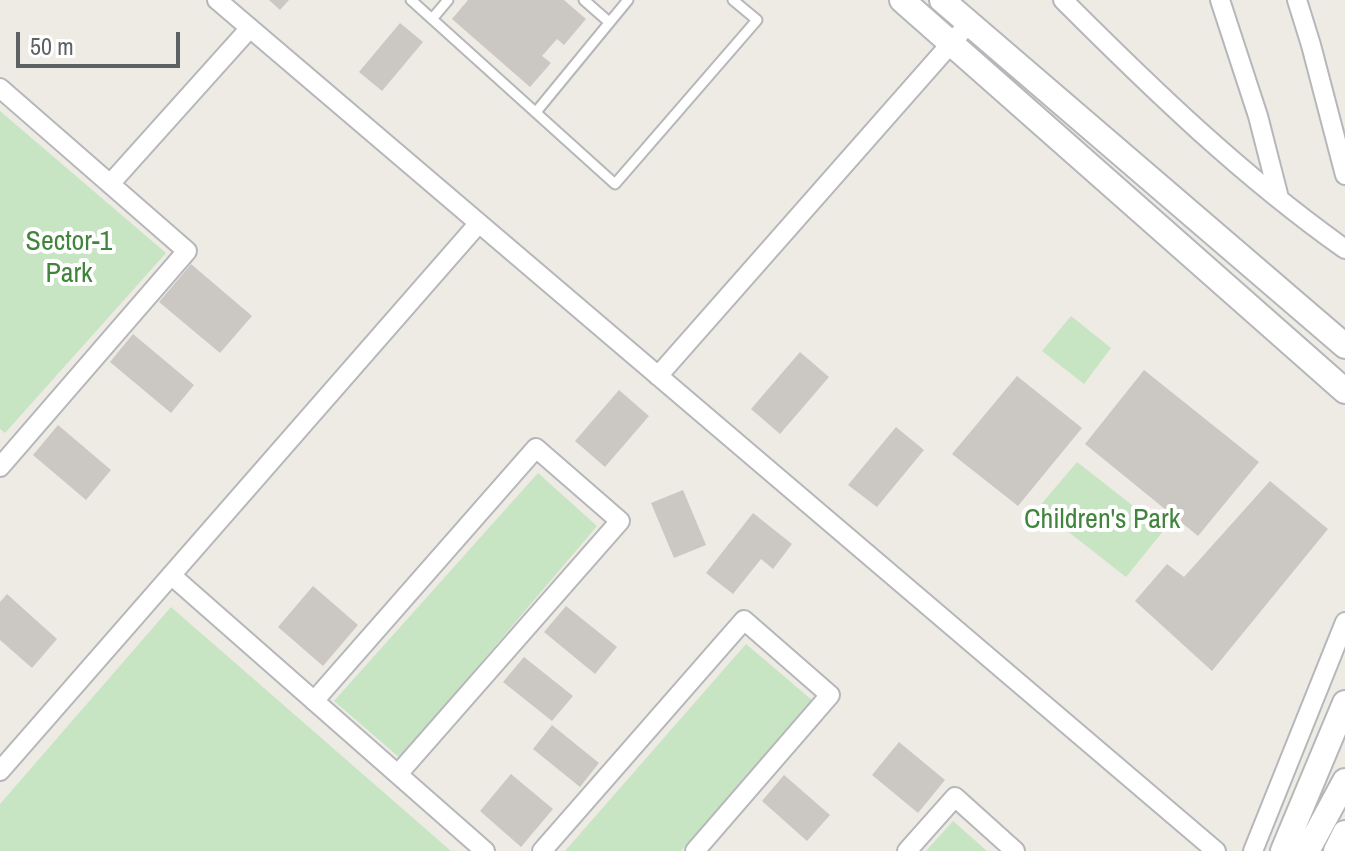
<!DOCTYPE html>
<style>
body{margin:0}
#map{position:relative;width:1345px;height:851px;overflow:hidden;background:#eeebe4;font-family:"Archivo Narrow",sans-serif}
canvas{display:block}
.scale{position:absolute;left:16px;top:32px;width:164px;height:36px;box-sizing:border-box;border:4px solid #5c6164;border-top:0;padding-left:10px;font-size:24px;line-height:28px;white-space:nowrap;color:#5c6164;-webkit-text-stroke:6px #fff;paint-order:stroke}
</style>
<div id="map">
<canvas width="1345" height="851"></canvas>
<div class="scale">50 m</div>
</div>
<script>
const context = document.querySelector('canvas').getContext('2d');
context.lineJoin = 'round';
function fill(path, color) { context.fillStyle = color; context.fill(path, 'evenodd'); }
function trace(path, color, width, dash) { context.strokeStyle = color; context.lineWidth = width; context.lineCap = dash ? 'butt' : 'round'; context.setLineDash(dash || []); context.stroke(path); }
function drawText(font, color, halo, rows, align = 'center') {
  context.font = font + ' "Archivo Narrow",sans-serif'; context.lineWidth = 8; context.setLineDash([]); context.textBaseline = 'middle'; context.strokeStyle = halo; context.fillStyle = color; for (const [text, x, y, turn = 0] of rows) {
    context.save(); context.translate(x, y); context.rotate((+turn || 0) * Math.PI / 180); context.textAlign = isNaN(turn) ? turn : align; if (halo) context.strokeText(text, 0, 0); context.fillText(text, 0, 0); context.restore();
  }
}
fill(new Path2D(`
 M0 111 166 253 5 433 0 429Z
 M1071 316 1111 348 1084 384 1042 351Z
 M1077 462 1164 530 1126 577 1038 508Z
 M538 473 597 526 400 758 334 701Z
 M171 607 451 851H0V804Z
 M746 644 812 700 681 851H565Z
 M953 821 987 851H926Z`), '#c7e4c3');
fill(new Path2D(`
 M269 0H289L280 10Z
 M468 0H564L586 19 564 45 557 39 542 56 551 63 530 87 452 19Z
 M400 23 423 42 382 91 359 72Z
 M191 264 252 316 220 353 159 302Z
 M133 334 194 385 171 413 110 362Z
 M800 352 829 377 780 434 751 409Z
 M1144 370 1259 462 1198 536 1085 444Z
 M1017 376 1082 428 1018 506 952 454Z
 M619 390 649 416 605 467 575 441Z
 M58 425 111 470 86 500 33 455Z
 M896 427 924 450 877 507 848 485Z
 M1270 481 1328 529 1212 671 1135 601 1167 564 1184 577Z
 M683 490 706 545 674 558 651 503Z
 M753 513 792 544 773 569 761 559 733 594 706 573Z
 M313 586 358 625 323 666 278 627Z
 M7 594 57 639 32 668 0 640V602Z
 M566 606 617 647 595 674 544 632Z
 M524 657 573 696 552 721 503 682Z
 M552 725 599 763 580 787 533 749Z
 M899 742 945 780 918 813 872 775Z
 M511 774 553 809 521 847 480 811Z
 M784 775 830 815 807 841 762 801Z`), '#cbc8c4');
const service = new Path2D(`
 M411 0 615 184 757 20 733 0
 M584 0 609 22
 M432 19 448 0
 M536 112 628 0`);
const minor = new Path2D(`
 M217 0 1216 851
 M1063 0C1152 89 1242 176 1345 249
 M1220 0 1258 116 1279 198
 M1297 0 1311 45 1345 175
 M0 88 187 251 0 467
 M110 184 250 28
 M658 376 969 23
 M171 575 485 851
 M314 701 536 448 620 521 398 774
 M0 771 479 223
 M542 851 744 620 830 695 695 851
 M907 851 955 797 1015 851
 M1253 851 1345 622`);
const tertiary = new Path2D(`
 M902 0 1345 391
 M942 0 1345 346
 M1283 851 1345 703
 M1307 851 1345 781
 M1336 851 1345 833`);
trace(service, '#b5b7ba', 13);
trace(minor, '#b5b7ba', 22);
trace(tertiary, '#b5b7ba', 28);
trace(service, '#fff', 9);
trace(minor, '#fff', 18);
trace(tertiary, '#fff', 24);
drawText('28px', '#41843b', '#fff', [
 ["Sector-1",69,242],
 ["Park",69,274],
 ["Children's Park",1102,520]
]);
</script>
